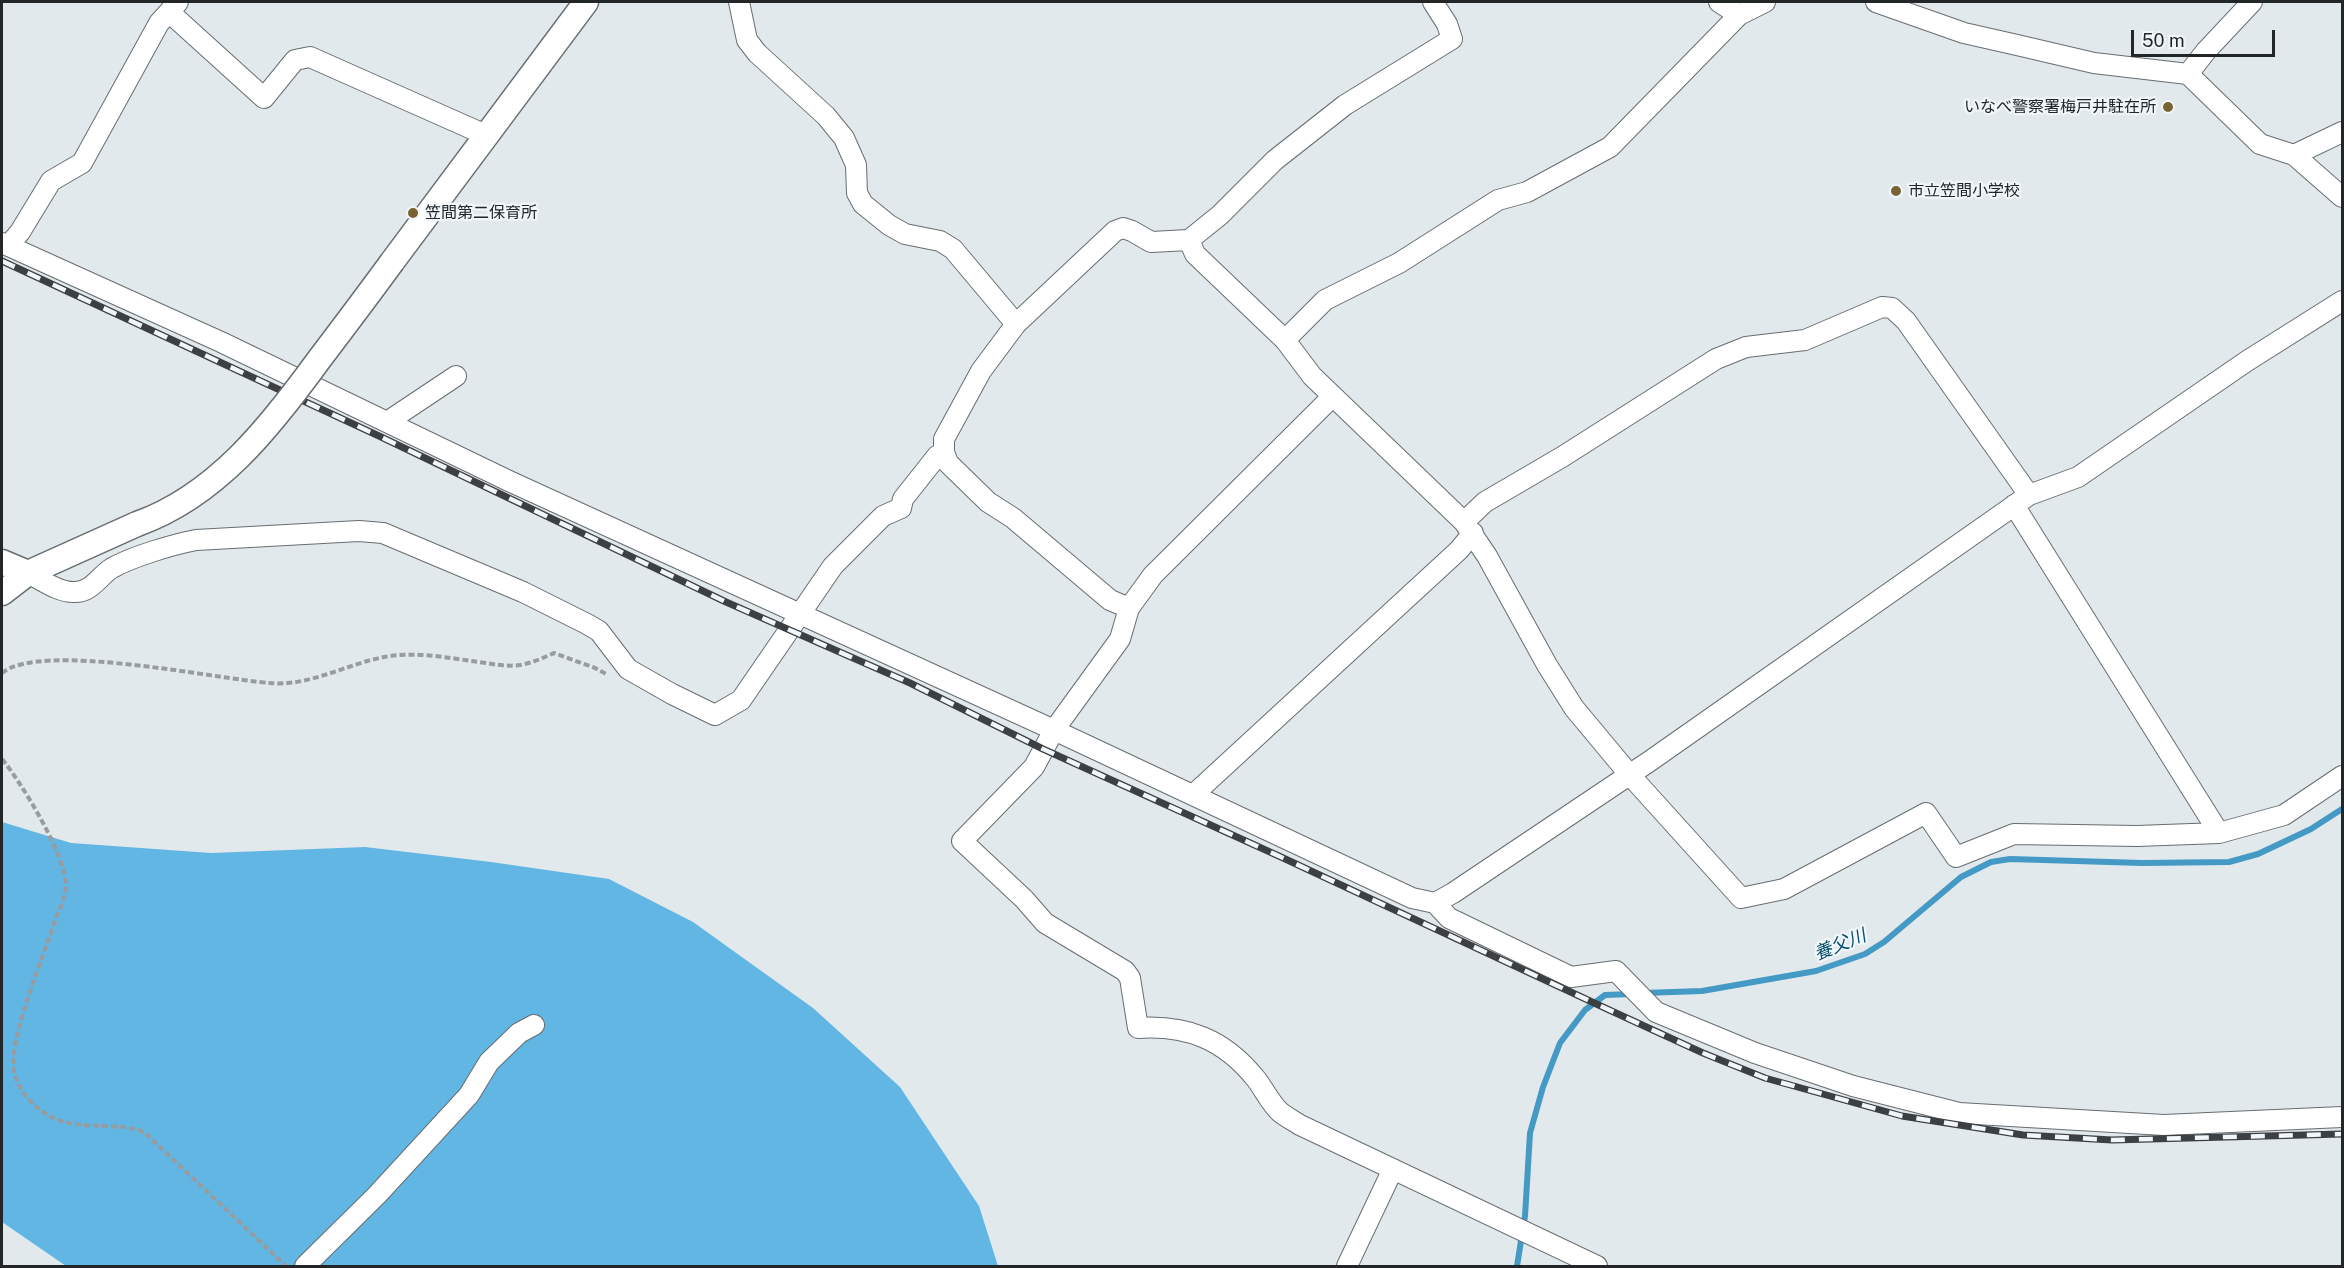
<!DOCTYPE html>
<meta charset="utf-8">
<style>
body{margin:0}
#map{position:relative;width:2344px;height:1268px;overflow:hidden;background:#e2e9ed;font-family:"Public Sans",sans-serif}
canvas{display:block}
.frame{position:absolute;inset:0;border:3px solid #232627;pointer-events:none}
.scale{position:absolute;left:2131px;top:30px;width:144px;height:27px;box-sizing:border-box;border:3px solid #232627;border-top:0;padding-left:8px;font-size:18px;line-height:21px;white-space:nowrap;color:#232627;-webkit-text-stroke:4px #f0f6fa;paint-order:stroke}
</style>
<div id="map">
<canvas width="2344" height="1268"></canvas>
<div class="frame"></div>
<div class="scale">50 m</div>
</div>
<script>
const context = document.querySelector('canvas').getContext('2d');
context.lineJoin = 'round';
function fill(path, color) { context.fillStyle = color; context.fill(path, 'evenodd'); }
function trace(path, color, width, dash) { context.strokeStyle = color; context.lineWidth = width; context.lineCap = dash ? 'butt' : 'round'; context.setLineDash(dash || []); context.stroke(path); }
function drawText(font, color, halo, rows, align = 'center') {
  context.font = font + ' "Public Sans","Noto Sans JP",sans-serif'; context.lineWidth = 4.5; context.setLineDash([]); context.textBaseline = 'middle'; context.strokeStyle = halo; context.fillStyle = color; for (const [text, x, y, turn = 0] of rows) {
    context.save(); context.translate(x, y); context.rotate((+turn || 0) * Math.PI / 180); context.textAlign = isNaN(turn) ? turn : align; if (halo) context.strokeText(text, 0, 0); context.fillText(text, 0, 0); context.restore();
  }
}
fill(new Path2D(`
 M2 822 71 843 211 853 365 847 491 862 609 879 693 922 813 1008 900 1087 979 1206 998 1266H66L2 1222Z`), '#62b6e3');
trace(new Path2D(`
 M1643 993 1702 991 1816 971 1865 954 1884 942 1961 877 1991 862 2010 859 2142 863 2229 862 2258 854 2311 829 2342 809
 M1517 1266 1525 1216 1530 1133 1543 1087 1560 1043 1585 1010 1605 995 1633 994`), '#4499c5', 6);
const minor = new Path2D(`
 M739 2 747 40 757 53 826 116 844 138 856 165 857 193 863 204 889 225 905 234 940 241 953 249 1016 324
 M1719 2 1739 15
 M1876 2 1964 33 2017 45 2094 63 2188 74 2260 144 2294 155 2342 197
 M169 12 264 98 295 60 310 57 488 136
 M2188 74 2206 51 2252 2
 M2294 155 2342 132
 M1189 240 1195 254 1285 340 1312 376 1464 522 1487 556 1547 665 1574 708 1629 774 1741 898 1784 889 1926 813 1956 857 2014 834 2137 836 2219 833 2284 815 2342 776
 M2 243 221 342 509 481 1054 730 1412 898 1435 903 1453 893 1650 761 2029 495 2078 477 2247 361 2342 301
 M8 246 20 232 51 181 82 163 159 23 178 2
 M1285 340 1325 300 1399 263 1498 200 1527 192 1610 147 1739 15 1765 2
 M1333 396 1153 575 1129 608 1120 639 1054 730 1034 767 962 841 1024 899 1045 923 1125 971 1130 978 1138 1028C1187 1025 1224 1039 1256 1079 1264 1089 1270 1103 1280 1112 1286 1117 1294 1121 1300 1125L1597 1266
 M387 422 456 376
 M2014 505 2219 833
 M1464 522 1485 502 1562 457 1716 359 1746 347 1805 340 1882 307 1892 308 1906 321 2029 495
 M28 573C42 580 59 593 75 592 92 592 99 576 112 568 134 556 171 545 196 540L359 531 383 533 523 592 587 624 599 631 628 669 672 694 715 715 741 700 833 566 883 516 901 508 903 499 937 456 944 452
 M1129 608 1110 600 1013 518 988 502 948 463 944 452V439L981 371 1016 324 1115 231 1123 228 1132 231 1151 242 1189 240 1220 215 1275 160 1345 105 1452 39 1447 24 1433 2
 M1193 795 1459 550 1473 533
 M1435 903 1449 918 1571 977 1616 971 1656 1012 1755 1053 1853 1086 1959 1113 2164 1125 2342 1117
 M305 1266 377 1195 469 1095 489 1062 519 1033 534 1025
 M1347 1266 1393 1169`);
const tertiary = new Path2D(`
 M392 262 586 2
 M2 562 28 573
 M2 593 28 573 137 524`);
trace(minor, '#676d70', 22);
trace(tertiary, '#676d70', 27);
trace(new Path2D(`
 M2 673C40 641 216 679 270 683 308 687 347 664 384 657 415 651 449 658 479 662 493 664 506 667 520 665 532 663 543 658 554 653L595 668 608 675
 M2 759C21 782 68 858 66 888 65 898 59 909 56 918 45 952 8 1040 14 1071 17 1088 32 1106 46 1114 76 1133 112 1120 144 1132L286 1266`), '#969c9f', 4, [6, 3]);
trace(minor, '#fff', 20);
trace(tertiary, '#fff', 24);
const rail = new Path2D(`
 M2 261 379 436 726 602 910 683 1043 749 1281 857 1605 1008 1703 1053 1765 1078 1902 1116 2023 1135 2112 1140 2342 1134`);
trace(rail, '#3d4042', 7);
trace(rail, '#f0f6fa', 4.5, [14]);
const tertiaryBridge = new Path2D(`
 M137 524C216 496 270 427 318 361 343 328 368 295 392 262`);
trace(tertiaryBridge, '#676d70', 27, []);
trace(tertiaryBridge, '#fff', 24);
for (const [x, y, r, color] of [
 [2168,107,6,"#796333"],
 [1896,191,6,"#796333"],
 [413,213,6,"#796333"]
]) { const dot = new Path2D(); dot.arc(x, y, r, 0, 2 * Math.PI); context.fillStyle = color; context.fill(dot); trace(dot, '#f0f6fa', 2); }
drawText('16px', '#232627', '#f0f6fa', [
 ["いなべ警察署梅戸井駐在所",2156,107,"right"],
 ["市立笠間小学校",1908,191],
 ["笠間第二保育所",425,213]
], 'left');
drawText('italic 18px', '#064d6c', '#f0f6fa', [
 ["養父川",1840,945,-22]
]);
</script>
